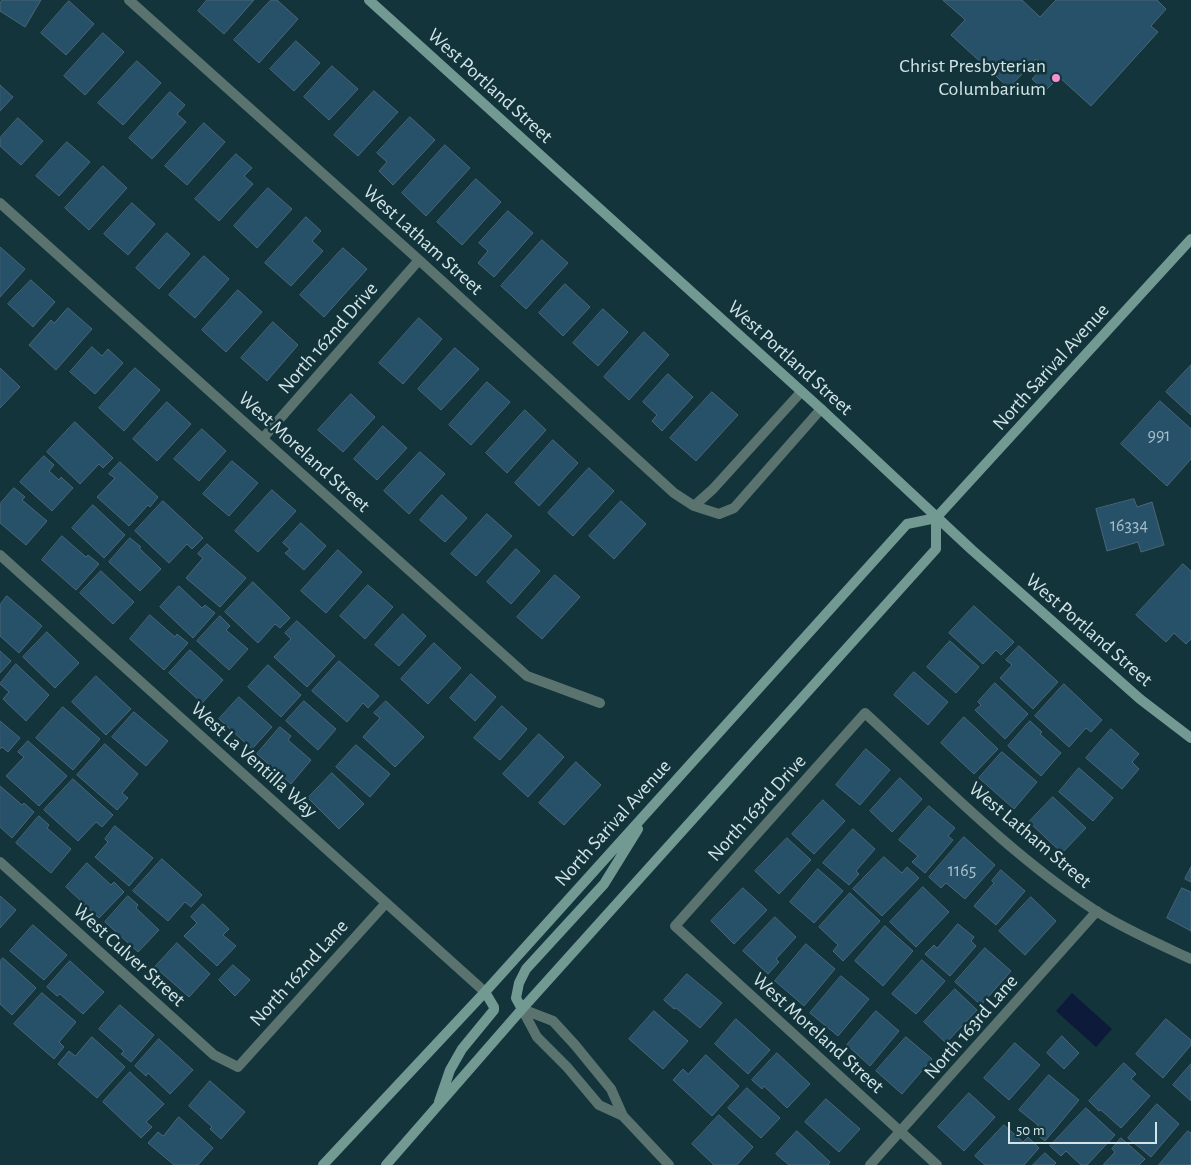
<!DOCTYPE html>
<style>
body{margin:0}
#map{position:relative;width:1191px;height:1165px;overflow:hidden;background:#12343a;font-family:"Alegreya Sans",sans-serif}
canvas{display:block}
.scale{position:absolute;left:1008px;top:1122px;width:149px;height:22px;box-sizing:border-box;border:2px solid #d2e4e8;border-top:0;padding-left:6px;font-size:15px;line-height:18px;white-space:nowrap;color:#d2e4e8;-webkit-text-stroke:4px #12343a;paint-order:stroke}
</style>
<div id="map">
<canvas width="1191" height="1165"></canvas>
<div class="scale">50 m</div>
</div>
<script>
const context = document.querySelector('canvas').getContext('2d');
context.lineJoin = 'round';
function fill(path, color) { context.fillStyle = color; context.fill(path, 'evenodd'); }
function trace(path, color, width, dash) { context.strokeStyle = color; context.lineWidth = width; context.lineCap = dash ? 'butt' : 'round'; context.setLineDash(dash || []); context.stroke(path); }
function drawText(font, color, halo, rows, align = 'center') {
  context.font = font + ' "Alegreya Sans",sans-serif'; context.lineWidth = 5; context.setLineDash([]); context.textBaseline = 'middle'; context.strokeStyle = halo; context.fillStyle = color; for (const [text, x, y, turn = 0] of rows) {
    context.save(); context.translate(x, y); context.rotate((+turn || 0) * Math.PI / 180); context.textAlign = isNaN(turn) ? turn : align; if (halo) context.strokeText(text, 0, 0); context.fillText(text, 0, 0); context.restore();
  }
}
fill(new Path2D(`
 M1072 993 1112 1029 1096 1047 1056 1011Z`), '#0d1a39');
const building = new Path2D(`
 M2 0H41L25 27 0 11V4Z
 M207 0H254L224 34 198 11Z
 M271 0H277L298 19 259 63 234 40Z
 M943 0H1022L1040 17 1056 0H1157L1166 9 1151 26 1158 32 1091 106 1059 77 1045 91 1032 79 1044 66 1036 59 1009 88 951 35 965 20Z
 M69 1 94 24 66 55 41 33Z
 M103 33 124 52 85 95 64 76Z
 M296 41 320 63 294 91 270 69Z
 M137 61 161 83 123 125 98 103Z
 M332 66 358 89 329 120 304 97Z
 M0 85 13 97 0 111Z
 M374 91 398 112 358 156 334 135Z
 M170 92 185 105 177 114 186 122 152 159 129 138Z
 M410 117 435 140 393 185 379 171 387 162 377 153Z
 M18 118 43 141 21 165 0 146V138Z
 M204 123 225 142 187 185 165 166Z
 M67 142 90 162 59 196 36 176Z
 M445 145 470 168 426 216 402 193Z
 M236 154 252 168 244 176 253 184 219 221 195 199Z
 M103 166 127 188 89 230 65 208Z
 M476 179 501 202 462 245 437 222Z
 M268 188 292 209 257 248 234 226Z
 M132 203 155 224 128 255 104 234Z
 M508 211 533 233 494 277 478 263 488 251 479 243Z
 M306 217 321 231 312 241 323 251 291 286 265 263Z
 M167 233 190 254 159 289 136 268Z
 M542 240 568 263 526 309 501 286Z
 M0 247 25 269 0 297Z
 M343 248 367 269 324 317 300 295Z
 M204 256 229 279 195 318 169 295Z
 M31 280 55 302 33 327 8 304Z
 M565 284 590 307 563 336 539 313Z
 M238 290 262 312 226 352 202 330Z
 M68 308 92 329 56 370 29 345 51 320 54 323Z
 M603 309 628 332 598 366 573 343Z
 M419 318 442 339 403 384 379 363Z
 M273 322 298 345 267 381 241 358Z
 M644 332 669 355 629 400 604 377Z
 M92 347 102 356 108 349 123 363 95 394 70 372Z
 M455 348 479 369 441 410 418 389Z
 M1191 365V415L1166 392Z
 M0 368 20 387 0 408Z
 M135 368 160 390 124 431 99 408Z
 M668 374 693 397 662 431 652 421 657 415 643 402Z
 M487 382 510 402 471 445 449 425Z
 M712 392 738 415 696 461 670 438Z
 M351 394 375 417 343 452 318 430Z
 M1160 401 1191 429V459L1167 486 1121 444Z
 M167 402 191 424 157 461 133 439Z
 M525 410 546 430 507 473 486 453Z
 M75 422 113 458 103 468 99 464 80 484 47 452Z
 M383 426 407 448 377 480 354 459Z
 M202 429 226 451 199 481 174 459Z
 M553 440 578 463 539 506 515 483Z
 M420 452 445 474 409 514 384 491Z
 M44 456 54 465 49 471 59 480 61 477 73 488 52 511 20 482Z
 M232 461 258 483 229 516 203 494Z
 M120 462 158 497 150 507 148 505 129 526 97 497 115 478 109 474Z
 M589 468 614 491 573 536 548 513Z
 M14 488 25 497 22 500 47 521 26 545 0 523V504Z
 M272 490 296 511 258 552 235 531Z
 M442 495 467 518 445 542 420 520Z
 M1134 499 1137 507 1152 502 1164 545 1141 552 1138 542 1107 551 1096 509Z
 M163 501 203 538 192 549 187 544 169 563 135 531Z
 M621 501 646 524 614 559 589 536Z
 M93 505 125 535 104 558 72 528Z
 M487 514 512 536 476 576 451 554Z
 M301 523 326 546 304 570 285 553 290 549 283 543Z
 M62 536 86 557 88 555 99 564 76 590 42 560Z
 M130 538 141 547 139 548 161 569 140 591 109 562Z
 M207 544 246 578 220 607 186 578 203 558 198 554Z
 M516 549 540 571 511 604 487 582Z
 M338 550 362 572 326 613 301 591Z
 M1183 564 1191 571V639L1186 644 1174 633 1166 642 1136 615Z
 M101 571 134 602 113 624 80 593Z
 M555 575 580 597 542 639 517 617Z
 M253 582 290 618 280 628 275 624 258 643 225 612Z
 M368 585 393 607 365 639 340 616Z
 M179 586 202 608 205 605 215 613 193 638 160 607Z
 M7 596 42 626 19 653 0 636V605Z
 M974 606 1014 642 1001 655 996 650 983 664 949 633Z
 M403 614 426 636 399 666 375 645Z
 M150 615 175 637 177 634 188 643 164 670 130 639Z
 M220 616 230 626 226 630 248 649 229 670 197 641Z
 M297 621 335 656 307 687 274 657 291 639 285 633Z
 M47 632 79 663 55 688 23 657Z
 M950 641 979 667 956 693 927 667Z
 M434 643 461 668 428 704 401 679Z
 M1019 646 1058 682 1033 709 1000 678 1012 665 1006 660Z
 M190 650 223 680 202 703 169 673Z
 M0 651 11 661 0 673Z
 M339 661 379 696 368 708 363 703 347 722 312 691Z
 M16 664 49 695 26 721 3 699 9 692 0 684Z
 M268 665 301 695 281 717 248 687Z
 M914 672 948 702 928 725 894 695Z
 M471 674 496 697 475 721 450 698Z
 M96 676 131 709 106 735 72 702Z
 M995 683 1028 714 1005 739 975 710 981 705 978 702Z
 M1064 684 1102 720 1091 732 1086 728 1069 747 1035 716Z
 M239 697 272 727 252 749 219 719Z
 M304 701 336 729 318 750 286 721Z
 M386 701 424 737 395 767 363 737 380 718 374 713Z
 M502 706 527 729 500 760 474 738Z
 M63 707 100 739 73 770 36 738Z
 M134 712 168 741 146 766 112 737Z
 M964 717 998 749 974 774 941 743Z
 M0 721 20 738 8 752 2 747 0 749Z
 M1030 721 1042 732 1040 734 1061 753 1041 776 1008 746Z
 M280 727 291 736 288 740 311 760 291 784 257 754Z
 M1111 729 1139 754 1132 762 1139 769 1122 789 1086 758Z
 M539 734 564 757 528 797 503 774Z
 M28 741 67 776 39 806 6 776 24 757 18 752Z
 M105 744 138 774 122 793 128 798 117 810 77 775Z
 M356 745 390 774 370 797 336 767Z
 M866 749 890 770 860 805 836 785Z
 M1002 752 1037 782 1014 809 979 778Z
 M576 762 601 785 564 825 539 803Z
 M1079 768 1113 798 1093 821 1059 792Z
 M332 773 364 804 339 829 308 798Z
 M900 778 922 799 892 832 870 811Z
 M73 779 113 815 102 827 96 822 78 841 44 810Z
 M0 786 22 805 24 803 34 812 12 838 0 827Z
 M1053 797 1086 828 1062 853 1029 822Z
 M823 800 845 821 814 854 792 834Z
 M929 806 955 828 948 836 953 840 925 873 912 862 918 856 899 840Z
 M39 816 49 825 47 828 71 849 51 873 16 843Z
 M115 826 153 858 129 886 95 857 108 842 105 839Z
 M853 829 875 849 856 871 859 874 849 885 823 863Z
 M964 837 995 865 965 899 946 883 941 888 929 877Z
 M787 838 811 860 779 894 755 871Z
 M884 857 902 873 907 867 919 878 882 916 853 889Z
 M162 859 202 895 191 907 185 902 168 921 133 891Z
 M87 863 111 885 114 882 124 892 99 918 66 887Z
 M1191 867V882L1185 879Z
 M818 869 843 891 814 923 790 902Z
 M1001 870 1025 891 996 925 974 906 994 883 992 881Z
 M923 887 949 912 916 947 890 922Z
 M743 888 767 910 734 944 711 921Z
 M1182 888 1191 892V931L1167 918Z
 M850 893 880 921 843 961 833 951 838 945 819 927Z
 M0 896 16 910 0 928Z
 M128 896 138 905 136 908 159 930 138 952 105 922Z
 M1031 897 1056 921 1025 955 999 931Z
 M203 904 229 929 223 935 236 946 217 966 184 936 197 923 191 917Z
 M775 917 796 937 776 959 779 962 768 974 743 951Z
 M958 924 974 937 971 941 976 946 950 976 925 954 934 945 937 948Z
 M33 925 67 955 44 980 10 951Z
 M885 926 913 951 883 986 855 961Z
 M177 943 210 974 189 997 155 967Z
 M806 944 835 969 804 1006 775 981Z
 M985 948 1011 971 981 1005 955 982Z
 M3 958 36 988 12 1015 0 1004V961Z
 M922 960 945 981 916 1014 892 994Z
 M70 961 104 992 83 1014 60 994 57 996 47 987Z
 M233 965 250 980 235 996 219 980Z
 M687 974 722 1003 700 1028 676 1008 674 1009 664 1000Z
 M841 976 869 999 838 1036 810 1013Z
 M955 989 977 1010 946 1043 924 1022Z
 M42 993 76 1022 59 1042 64 1047 54 1059 14 1024Z
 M120 1005 154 1035 131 1062 121 1054 124 1051 99 1029Z
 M654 1011 688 1041 663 1069 629 1039Z
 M876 1011 899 1031 870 1066 847 1045Z
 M736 1019 770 1050 748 1074 715 1044Z
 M1166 1019 1191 1040V1045L1163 1078 1136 1054Z
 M1062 1036 1079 1053 1064 1069 1047 1053Z
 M92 1037 125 1067 97 1098 58 1064 69 1051 75 1056Z
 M906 1037 932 1059 902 1094 876 1071Z
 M159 1039 193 1070 170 1094 148 1073 146 1076 135 1066Z
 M1015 1043 1040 1065 1009 1100 984 1078Z
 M777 1053 810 1084 787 1108 764 1086 762 1089 752 1080Z
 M706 1055 739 1086 712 1116 673 1080 683 1069 688 1074Z
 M1124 1063 1136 1074 1131 1079 1150 1096 1121 1128 1101 1110 1099 1111 1089 1101Z
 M1191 1064V1101L1173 1085Z
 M130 1072 164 1104 146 1122 152 1127 141 1138 103 1102Z
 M1049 1075 1079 1100 1045 1141 1032 1131 1038 1125 1019 1110Z
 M210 1081 245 1112 221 1139 210 1129 212 1127 189 1106Z
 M747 1088 780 1118 761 1138 728 1108Z
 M969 1093 995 1117 964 1151 938 1127Z
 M826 1099 860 1129 839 1152 805 1122Z
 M1157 1104 1179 1124 1151 1157 1128 1138Z
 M1086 1108 1115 1135 1087 1165H1081L1066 1151 1061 1156 1050 1146Z
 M719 1115 753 1147 737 1165H714L692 1144Z
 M179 1117 213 1148 198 1165H174L148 1143 158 1132 163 1136Z
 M1004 1125 1023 1142 1028 1137 1039 1148 1024 1165H985L975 1156Z
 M797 1131 830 1162 828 1165H789L776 1154Z
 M1188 1131 1191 1133V1165H1159Z
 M1121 1138 1145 1159 1139 1165H1103L1115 1152 1112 1149Z
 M1045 1153 1056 1163 1054 1165H1033Z`);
fill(building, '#275069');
trace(building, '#4c6677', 1);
trace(new Path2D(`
 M129 0 419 260 674 493 694 506 719 514 734 508 821 409
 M0 203 527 676 600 703
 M263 438 419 260
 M694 506 713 489 801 392
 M0 555 485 992
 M0 862 214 1055 238 1067 386 903
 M522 1009 537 1037 567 1067 599 1105 623 1116 669 1165
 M522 1009 553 1021 575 1045 611 1089 623 1116
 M870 1165 1097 911
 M937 1165 675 926 865 713C939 781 1012 856 1096 911 1126 930 1159 944 1191 959`), '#5b736f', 10);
trace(new Path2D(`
 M369 0 821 409 972 550 1140 699 1191 738
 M522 1009 516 998 519 983 526 969 604 884 638 829
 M439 1102 450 1070 462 1049 494 1010V1007L485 992
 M323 1165 485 992 907 524 936 518 1191 239
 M386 1165 522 1009 936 549V518`), '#739993', 10);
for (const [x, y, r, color] of [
 [1056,78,5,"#f690cf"]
]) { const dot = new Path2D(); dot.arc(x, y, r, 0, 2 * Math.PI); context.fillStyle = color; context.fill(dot); trace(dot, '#12343a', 2); }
drawText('18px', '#a7bfc8', null, [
 ["991",1159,436],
 ["16334",1129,526],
 ["1165",962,871]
]);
drawText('20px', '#d2e4e8', '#12343a', [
 ["Christ Presbyterian",1046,66],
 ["Columbarium",1046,89]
], 'right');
drawText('20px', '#d2e4e8', '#12343a', [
 ["West Portland Street",490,86,42],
 ["West Latham Street",423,240,42],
 ["North 162nd Drive",328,338,-49],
 ["West Portland Street",790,358,42],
 ["North Sarival Avenue",1051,367,-48],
 ["West Moreland Street",304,452,42],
 ["West Portland Street",1089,630,41],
 ["West La Ventilla Way",254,760,42],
 ["North 163rd Drive",757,808,-48],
 ["North Sarival Avenue",613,823,-48],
 ["West Latham Street",1030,835,40],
 ["West Culver Street",129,955,42],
 ["North 162nd Lane",299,973,-48],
 ["North 163rd Lane",971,1027,-49],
 ["West Moreland Street",818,1033,42]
]);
</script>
